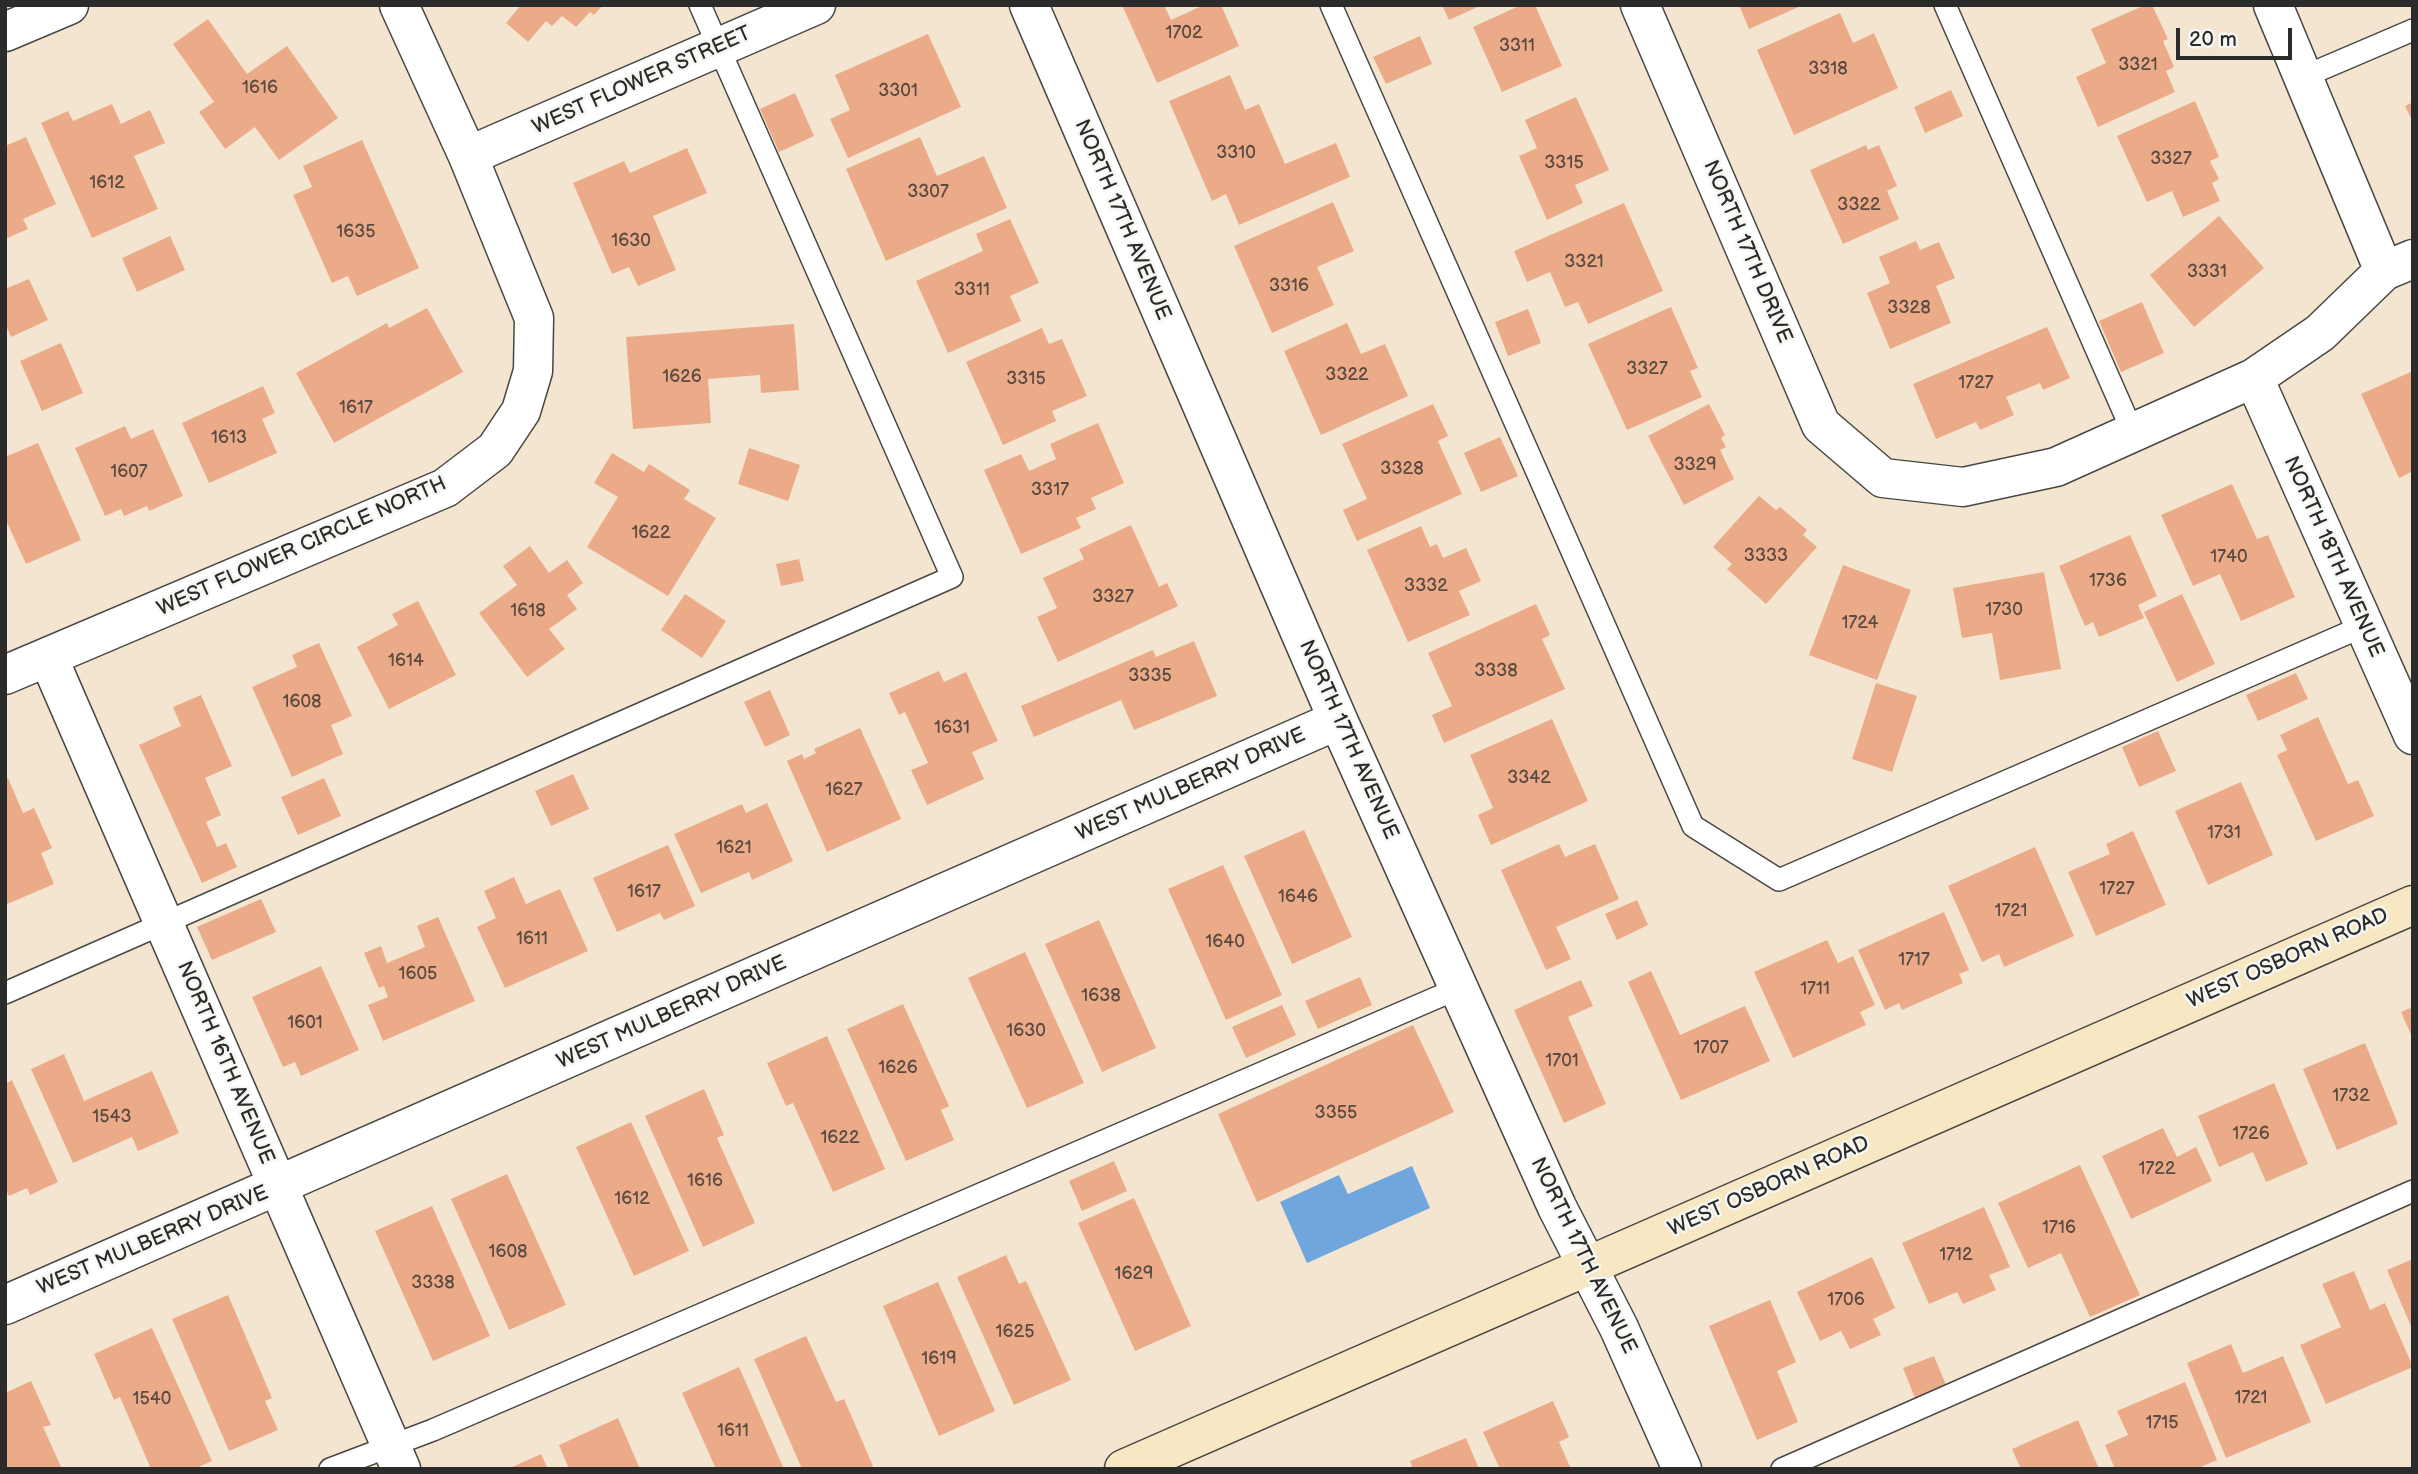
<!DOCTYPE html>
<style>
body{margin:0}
#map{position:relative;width:2418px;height:1474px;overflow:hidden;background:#f4e5d1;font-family:"Balsamiq Sans",sans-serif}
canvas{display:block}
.frame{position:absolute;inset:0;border:7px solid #2b2b2b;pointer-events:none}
.scale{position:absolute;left:2176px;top:28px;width:116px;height:32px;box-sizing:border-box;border:4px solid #2b2b2b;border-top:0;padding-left:9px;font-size:21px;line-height:24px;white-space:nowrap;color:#2b2b2b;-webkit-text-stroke:5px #f6f6f2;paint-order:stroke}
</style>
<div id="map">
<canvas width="2418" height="1474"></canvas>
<div class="frame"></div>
<div class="scale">20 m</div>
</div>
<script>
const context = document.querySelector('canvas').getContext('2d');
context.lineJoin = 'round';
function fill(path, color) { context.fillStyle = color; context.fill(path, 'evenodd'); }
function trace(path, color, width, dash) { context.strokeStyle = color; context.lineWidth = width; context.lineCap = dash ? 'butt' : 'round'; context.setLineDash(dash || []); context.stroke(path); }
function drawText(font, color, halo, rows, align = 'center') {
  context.font = font + ' "Balsamiq Sans",sans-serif'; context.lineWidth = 5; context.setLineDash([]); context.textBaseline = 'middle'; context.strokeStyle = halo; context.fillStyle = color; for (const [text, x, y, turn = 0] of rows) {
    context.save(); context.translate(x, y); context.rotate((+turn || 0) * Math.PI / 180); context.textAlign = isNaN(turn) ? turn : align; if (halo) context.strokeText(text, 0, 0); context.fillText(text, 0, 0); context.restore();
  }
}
fill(new Path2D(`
 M1412 1166 1430 1208 1307 1263 1280 1202 1339 1175 1348 1194Z`), '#70a6de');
fill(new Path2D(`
 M521 5H603L594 15 590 12 576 27 562 16 552 26 546 21 528 42 506 23Z
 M1122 5H1164L1171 20 1204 5H1221L1239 46 1157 83Z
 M1442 5H1482L1449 20Z
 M1521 5H1535L1562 66 1502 92 1473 27Z
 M1739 5H1803L1749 29Z
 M2145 5H2152L2168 39 2163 41 2174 67 2166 71 2175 92 2098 127 2076 77 2106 63 2091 29Z
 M1840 13 1853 43 1874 33 1898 88 1794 135 1757 50Z
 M208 19 247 74 287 46 338 118 279 160 255 127 225 149 199 112 214 102 173 44Z
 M928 34 961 107 848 158 830 119 850 110 835 75Z
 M1420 36 1432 64 1386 84 1373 57Z
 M1230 75 1245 110 1259 104 1285 164 1336 143 1350 177 1239 225 1226 194 1212 201 1169 101Z
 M1951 90 1963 116 1925 133 1914 107Z
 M795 93 814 136 779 152 760 109Z
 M1576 97 1609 170 1575 185 1583 203 1547 220 1519 156 1537 148 1525 120Z
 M2195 101 2219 157 2210 161 2219 179 2212 183 2220 201 2183 217 2172 191 2147 202 2117 136Z
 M2413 102V122L2405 106Z
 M112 104 121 124 150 110 165 143 134 156 158 209 92 238 41 123 68 111 73 121Z
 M26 137 56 204 23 219 28 229 5 239V146Z
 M920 137 937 176 984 156 1007 208 886 261 846 169Z
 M362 140 419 268 357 296 348 276 332 283 293 195 312 187 303 166Z
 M1866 145 1868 150 1879 145 1897 186 1887 191 1899 219 1843 244 1810 170Z
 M687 148 707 193 653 216 676 270 638 286 629 267 612 274 573 183 624 161 630 173Z
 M1333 202 1354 251 1317 267 1334 305 1272 333 1234 246Z
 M1624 203 1663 291 1588 324 1578 302 1565 307 1550 272 1527 282 1514 251Z
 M2219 216 2264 268 2194 327 2150 275Z
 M1010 219 1039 283 1010 296 1021 321 948 353 916 281 983 251 976 234Z
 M170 236 185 270 137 292 122 258Z
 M1916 241 1920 250 1939 242 1955 278 1936 286 1951 323 1890 349 1867 293 1890 283 1879 257Z
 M29 279 48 320 11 337 5 323V289Z
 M2142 302 2164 353 2121 372 2099 321Z
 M1671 307 1698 368 1690 371 1702 397 1627 430 1588 344Z
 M427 308 463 372 334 443 296 373 387 323 389 328Z
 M1528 309 1541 343 1508 356 1495 322Z
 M1347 323 1361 354 1385 344 1408 396 1321 435 1284 351Z
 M794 324 799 390 761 393 760 375 708 379 711 423 633 429 626 337Z
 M2047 327 2070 378 2043 390 2040 383 2006 397 2014 415 1980 430 1976 422 1936 439 1913 384Z
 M1042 328 1049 344 1062 339 1087 396 1052 411 1056 421 1003 445 966 362Z
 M61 343 83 393 42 411 20 361Z
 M2413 371V471L2399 478 2361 394Z
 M263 386 275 413 262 419 277 453 209 483 182 423Z
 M1433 404 1448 436 1438 441 1462 494 1357 541 1343 510 1367 499 1342 444Z
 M1709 404 1725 435 1721 438 1726 447 1720 450 1734 479 1684 505 1648 436Z
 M1098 423 1124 483 1091 498 1096 509 1076 518 1081 528 1021 554 984 470 1021 454 1029 471 1056 459 1050 444Z
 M125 426 131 439 153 429 183 496 149 511 147 506 124 516 121 509 105 516 75 448Z
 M1500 437 1518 476 1481 492 1464 453Z
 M38 443 81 540 26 564 5 518V457Z
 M749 448 800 465 788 501 738 484Z
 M612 453 644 472 649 464 690 490 684 499 716 518 668 596 587 547 618 497 594 483Z
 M2232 484 2257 539 2268 535 2295 597 2241 621 2220 574 2193 586 2161 515Z
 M1759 496 1776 510 1780 507 1807 530 1803 535 1817 547 1766 604 1727 569 1732 564 1713 547Z
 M1131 525 1159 587 1167 583 1178 606 1058 662 1037 617 1057 608 1043 578 1084 559 1079 549Z
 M1421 526 1430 547 1437 544 1443 558 1466 548 1481 581 1459 591 1470 615 1408 642 1367 550Z
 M2130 535 2157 596 2138 605 2144 618 2099 637 2093 622 2085 626 2059 566Z
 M530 546 549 573 567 560 583 583 567 595 577 609 549 629 565 649 527 677 479 613 517 585 503 566Z
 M799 559 804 581 781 586 776 564Z
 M1843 565 1911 590 1877 680 1809 655Z
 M2044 572 2061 669 2000 680 1992 633 1962 638 1953 588Z
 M685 594 726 621 702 658 661 630Z
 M2182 594 2215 664 2177 682 2144 612Z
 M418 601 456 675 389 709 357 647 398 625 392 614Z
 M1536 604 1550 635 1542 639 1565 689 1444 743 1432 715 1452 706 1428 653Z
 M1194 641 1217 696 1134 730 1121 700 1034 737 1021 706 1153 650 1156 657Z
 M319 643 352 716 331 725 343 754 292 777 252 687 297 667 292 655Z
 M939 671 944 682 966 672 998 741 972 752 984 779 927 805 911 770 928 763 905 712 899 715 889 693Z
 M2296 673 2308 699 2258 721 2246 695Z
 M1876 683 1917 696 1892 772 1852 759Z
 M770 690 790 735 765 747 744 702Z
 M201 695 232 766 205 778 221 815 206 822 217 847 226 843 237 867 202 883 139 745 181 726 173 707Z
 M2318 717 2348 784 2358 780 2374 816 2316 841 2277 755 2287 750 2280 735Z
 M1552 719 1588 801 1491 845 1478 815 1493 808 1470 755Z
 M860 728 901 819 827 852 787 761 802 754 804 759 816 753 814 749Z
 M2158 731 2176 771 2139 787 2122 747Z
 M573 774 589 809 551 826 535 791Z
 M8 778 23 813 34 808 52 848 41 853 54 884 5 905V780Z
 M324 778 341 816 298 835 281 797Z
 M2241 782 2273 855 2208 885 2175 811Z
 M767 803 793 861 752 880 749 872 701 893 674 834 742 804 746 813Z
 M1304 830 1352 937 1292 964 1244 856Z
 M2133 831 2166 905 2096 936 2068 872 2110 854 2106 844Z
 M1559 844 1565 857 1595 844 1619 899 1556 927 1571 959 1546 970 1501 870Z
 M668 845 695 906 664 920 660 913 617 932 593 878Z
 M2035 847 2074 936 2004 967 1999 954 1982 962 1948 886Z
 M1223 865 1282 995 1226 1020 1168 889Z
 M514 877 526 904 560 889 588 951 505 988 477 927 496 918 484 891Z
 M261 899 276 932 212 960 197 927Z
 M1637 900 1648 925 1617 940 1605 914Z
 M1944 912 1969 970 1959 974 1963 983 1902 1010 1899 1003 1885 1010 1858 950Z
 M438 917 475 1001 383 1041 368 1005 388 997 384 986 379 988 364 953 381 946 387 963 425 947 417 926Z
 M1099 920 1156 1048 1102 1072 1045 944Z
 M1827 940 1838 963 1853 956 1875 1005 1860 1012 1866 1025 1793 1058 1754 972Z
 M1025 952 1084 1083 1027 1108 968 978Z
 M321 966 359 1050 301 1076 295 1062 283 1067 252 997Z
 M1651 971 1680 1035 1745 1006 1770 1061 1681 1100 1628 982Z
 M1360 977 1372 1005 1318 1029 1305 1001Z
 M1581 980 1593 1006 1568 1017 1606 1104 1564 1123 1514 1010Z
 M903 1004 949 1106 941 1110 954 1140 906 1161 847 1029Z
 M1282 1005 1296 1035 1246 1058 1232 1027Z
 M2413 1007V1039L2401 1012Z
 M1413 1025 1454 1112 1257 1202 1218 1114Z
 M827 1036 885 1169 833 1192 793 1103 786 1106 767 1063Z
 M2365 1043 2398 1124 2337 1150 2303 1069Z
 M64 1054 84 1101 152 1071 179 1133 138 1151 132 1137 73 1163 31 1069Z
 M12 1080 58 1182 30 1195 27 1188 9 1196 5 1188V1084Z
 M2274 1083 2308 1164 2266 1182 2253 1152 2219 1167 2198 1116Z
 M704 1089 724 1135 717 1138 755 1223 703 1247 645 1116Z
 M631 1122 689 1251 634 1276 576 1147Z
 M2163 1128 2177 1157 2196 1147 2212 1181 2131 1219 2102 1156Z
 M1114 1161 1127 1191 1082 1211 1069 1181Z
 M2080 1165 2140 1295 2090 1317 2061 1253 2028 1268 1998 1203Z
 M507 1174 566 1305 509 1330 451 1199Z
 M1134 1198 1191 1326 1135 1351 1078 1223Z
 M432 1206 490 1336 433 1361 375 1231Z
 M1984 1207 2010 1267 1989 1275 1996 1290 1963 1304 1957 1292 1929 1304 1902 1243Z
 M1006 1255 1019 1284 1026 1281 1071 1380 1014 1405 957 1277Z
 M1872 1257 1895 1308 1873 1319 1881 1335 1850 1349 1841 1331 1820 1341 1797 1292Z
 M2413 1259V1331L2387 1270Z
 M2354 1271 2370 1310 2385 1303 2413 1367 2326 1404 2300 1345 2341 1327 2322 1284Z
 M938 1282 995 1411 939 1436 883 1306Z
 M228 1295 272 1398 265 1401 278 1430 229 1451 172 1319Z
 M1770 1300 1796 1362 1777 1371 1798 1422 1757 1440 1709 1326Z
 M152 1328 212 1461 194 1469H151L120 1397 114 1400 94 1354Z
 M806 1336 836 1402 844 1399 873 1466 866 1469H802L754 1359Z
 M2231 1344 2243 1373 2283 1356 2311 1422 2226 1458 2187 1363Z
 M1934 1356 1946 1385 1915 1398 1903 1368Z
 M739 1367 784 1469H716L682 1393Z
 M31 1381 51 1425 43 1427 62 1469H5V1393Z
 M2185 1382 2217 1460 2196 1469H2115L2105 1445 2128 1435 2117 1411Z
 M1553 1401 1569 1437 1559 1442 1571 1469H1500L1483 1432Z
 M618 1418 640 1469H569L559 1445Z
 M2078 1420 2099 1469H2021L2012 1449Z
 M1466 1438 1479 1469H1413L1410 1461Z
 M541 1454 548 1469H508Z`), '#ebab88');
const lane = new Path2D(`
 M1331 5 1693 826 1779 880 2364 626
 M1945 5 2133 433
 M2303 77 2413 30
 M5 993 952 577 700 5
 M330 1469 433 1430 1459 988
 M1782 1469 2413 1191`);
const street = new Path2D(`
 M1029 5 1338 720 1557 1207 1619 1328 1682 1469
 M1640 5 1821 425 1883 478 1963 487 2056 467 2254 378 2320 333 2384 271 2413 259
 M2273 5 2384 271
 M5 32 69 5
 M468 156 816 5
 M2254 378 2413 735
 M48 657 401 1469
 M5 675 445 488 495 450 521 411 533 371 534 318 468 156 399 5
 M5 1305 1338 720`);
const secondary = new Path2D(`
 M1124 1469 2413 905`);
trace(lane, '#494744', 24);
trace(street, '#494744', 41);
trace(secondary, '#494744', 41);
trace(lane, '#fff', 21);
trace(street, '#fff', 38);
trace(secondary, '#f7e8c3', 38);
drawText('18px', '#5b4b42', null, [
 ["1702",1184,33],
 ["3311",1517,46],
 ["3321",2138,65],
 ["3318",1828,69],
 ["1616",260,88],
 ["3301",898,91],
 ["3310",1236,153],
 ["3327",2171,159],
 ["3315",1564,163],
 ["1612",107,183],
 ["3307",928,192],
 ["3322",1859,205],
 ["1635",356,232],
 ["1630",631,241],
 ["3321",1584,262],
 ["3331",2207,272],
 ["3316",1289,286],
 ["3311",972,290],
 ["3328",1909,308],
 ["3327",1647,369],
 ["3322",1347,375],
 ["1626",682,377],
 ["3315",1026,379],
 ["1727",1976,383],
 ["1617",356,408],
 ["1613",229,438],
 ["3329",1695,465],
 ["3328",1402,469],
 ["1607",129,472],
 ["3317",1050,490],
 ["1622",651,533],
 ["3333",1766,556],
 ["1740",2229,557],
 ["1736",2108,581],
 ["3332",1426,586],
 ["3327",1113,597],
 ["1730",2004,610],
 ["1618",528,611],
 ["1724",1860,623],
 ["1614",406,661],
 ["3338",1496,671],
 ["3335",1150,676],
 ["1608",302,702],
 ["1631",952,728],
 ["3342",1529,778],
 ["1627",844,790],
 ["1731",2224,833],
 ["1621",734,848],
 ["1727",2117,889],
 ["1617",644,892],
 ["1646",1298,897],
 ["1721",2011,911],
 ["1611",532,939],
 ["1640",1225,942],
 ["1717",1914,960],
 ["1605",418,974],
 ["1711",1815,989],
 ["1638",1101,996],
 ["1601",305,1023],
 ["1630",1026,1031],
 ["1707",1711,1048],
 ["1701",1562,1061],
 ["1626",898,1068],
 ["1732",2351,1096],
 ["3355",1336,1113],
 ["1543",112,1117],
 ["1726",2251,1134],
 ["1622",840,1138],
 ["1722",2157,1169],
 ["1616",705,1181],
 ["1612",632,1199],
 ["1716",2059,1228],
 ["1608",508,1252],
 ["1712",1956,1255],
 ["1629",1134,1274],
 ["3338",433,1283],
 ["1706",1846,1300],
 ["1625",1015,1332],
 ["1619",939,1359],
 ["1721",2251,1398],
 ["1540",152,1399],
 ["1715",2162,1423],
 ["1611",733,1431]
]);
drawText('21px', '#2b2b2b', '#f6f6f2', [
 ["WEST FLOWER STREET",642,81,-24],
 ["NORTH 17TH AVENUE",1122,220,67],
 ["NORTH 17TH DRIVE",1747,252,67],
 ["WEST FLOWER CIRCLE NORTH",302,547,-24],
 ["NORTH 18TH AVENUE",2333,557,66],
 ["NORTH 17TH AVENUE",1348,740,66],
 ["WEST MULBERRY DRIVE",1191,785,-24],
 ["WEST OSBORN ROAD",2288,959,-24],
 ["WEST MULBERRY DRIVE",672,1013,-24],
 ["NORTH 16TH AVENUE",225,1063,67],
 ["WEST OSBORN ROAD",1769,1187,-24],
 ["WEST MULBERRY DRIVE",153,1241,-23],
 ["NORTH 17TH AVENUE",1583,1256,64]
]);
</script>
